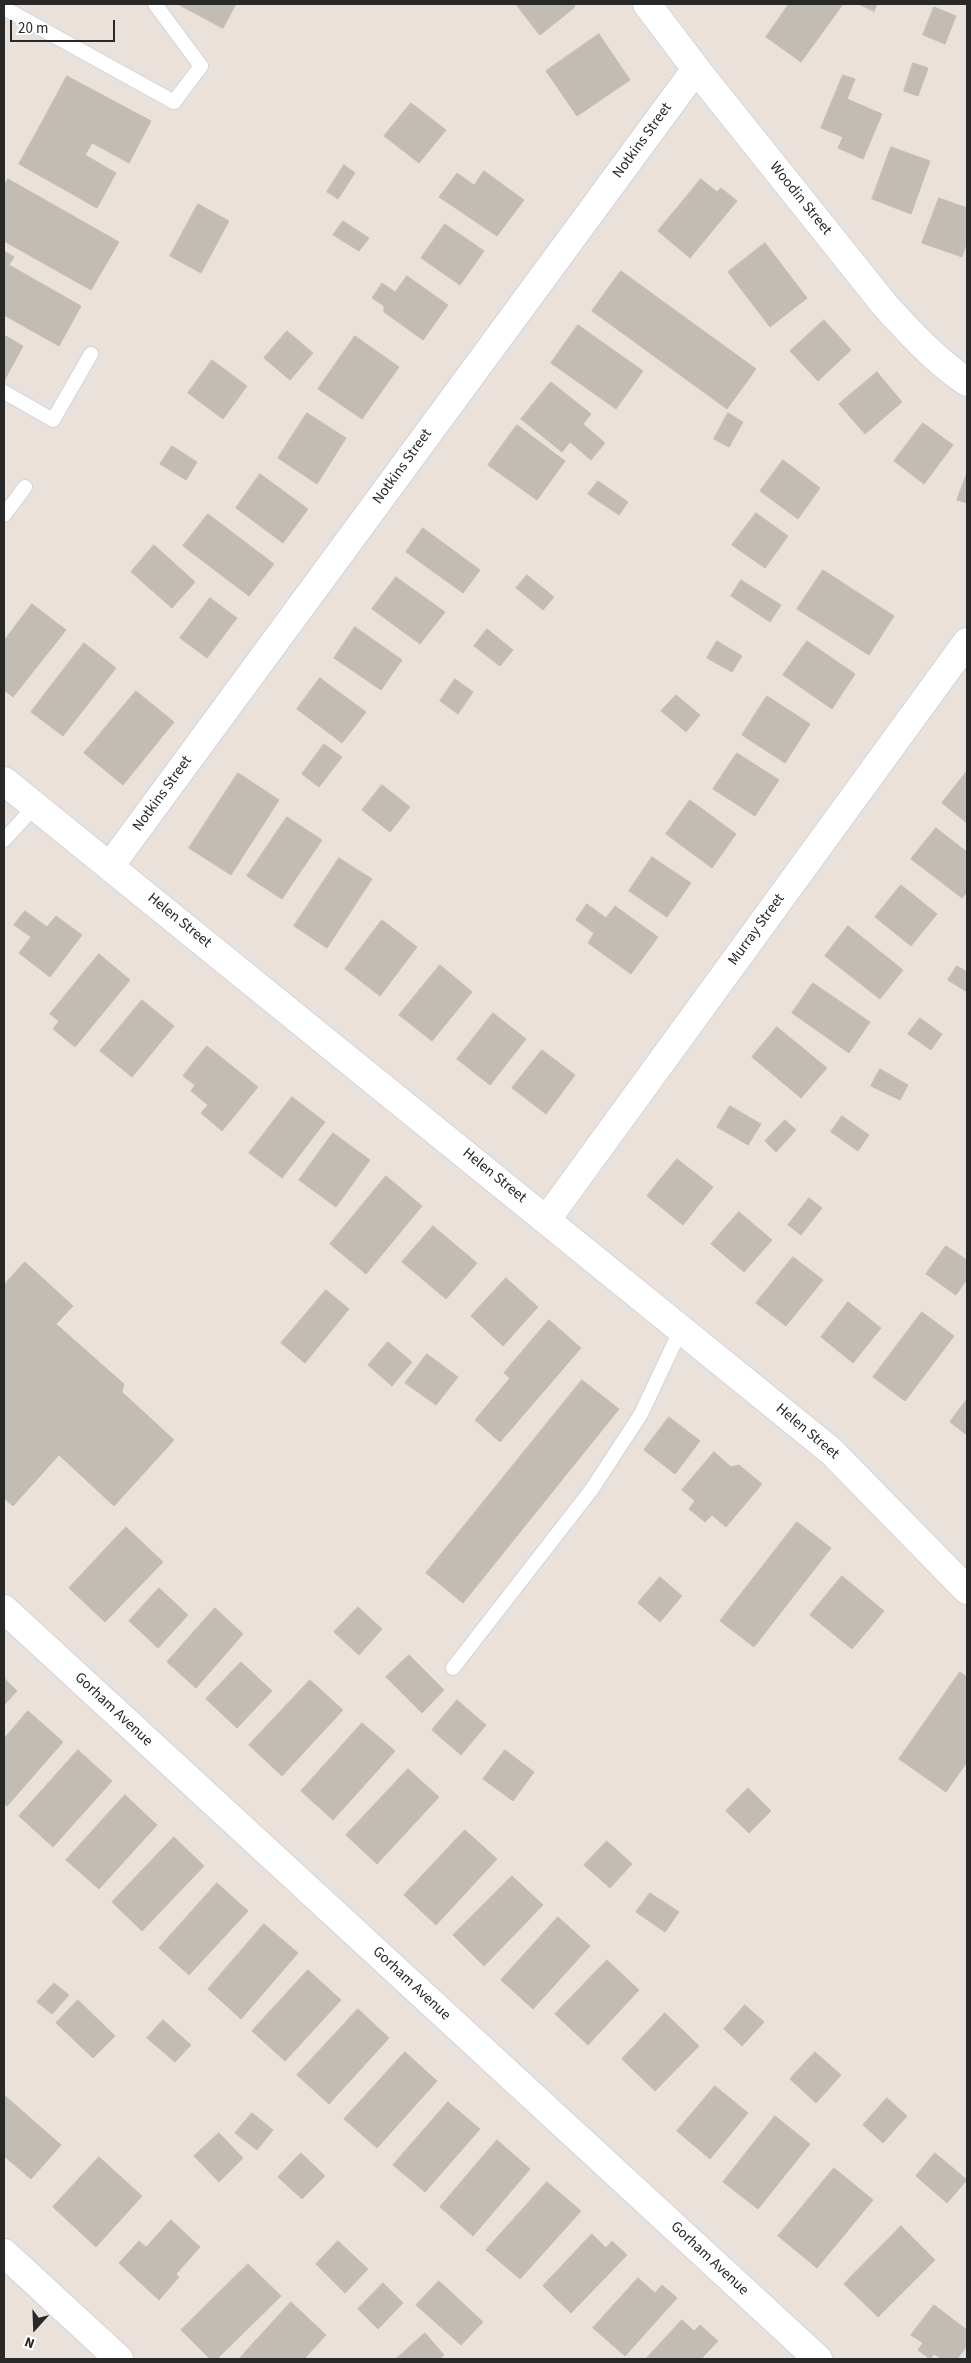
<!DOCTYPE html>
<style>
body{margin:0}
#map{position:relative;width:971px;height:2363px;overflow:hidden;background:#e9e1da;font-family:"Source Sans 3",sans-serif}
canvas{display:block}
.frame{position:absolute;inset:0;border:5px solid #282828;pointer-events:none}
.north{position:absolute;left:10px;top:2303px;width:50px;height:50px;-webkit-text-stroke:4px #fff;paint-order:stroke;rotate:200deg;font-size:14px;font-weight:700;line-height:20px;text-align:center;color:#282828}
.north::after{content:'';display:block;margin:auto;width:18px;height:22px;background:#282828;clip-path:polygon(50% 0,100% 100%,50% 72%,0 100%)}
.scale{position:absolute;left:10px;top:20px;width:105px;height:22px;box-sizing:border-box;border:2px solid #282828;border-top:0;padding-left:6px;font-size:15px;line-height:18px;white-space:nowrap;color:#282828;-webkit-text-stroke:4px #fff;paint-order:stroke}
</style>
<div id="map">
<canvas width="971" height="2363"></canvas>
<div class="frame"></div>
<div class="north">N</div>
<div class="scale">20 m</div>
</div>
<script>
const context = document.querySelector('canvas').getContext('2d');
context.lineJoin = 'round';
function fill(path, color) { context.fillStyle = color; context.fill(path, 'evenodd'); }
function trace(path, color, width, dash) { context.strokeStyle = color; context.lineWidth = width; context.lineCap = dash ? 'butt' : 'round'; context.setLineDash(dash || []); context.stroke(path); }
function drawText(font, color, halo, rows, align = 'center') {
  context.font = font + ' "Source Sans 3",sans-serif'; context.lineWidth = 5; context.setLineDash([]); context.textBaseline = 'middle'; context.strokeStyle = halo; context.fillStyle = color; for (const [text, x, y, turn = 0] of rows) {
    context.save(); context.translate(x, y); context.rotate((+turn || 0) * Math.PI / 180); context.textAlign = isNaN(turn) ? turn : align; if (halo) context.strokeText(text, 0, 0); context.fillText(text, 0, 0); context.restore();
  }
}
const building = new Path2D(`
 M178 4H236L223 28Z
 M516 4H573L575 7 540 35Z
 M789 4H843L801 62 766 37Z
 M859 4H877L874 11Z
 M934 7 956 16 945 44 923 35Z
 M599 34 630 80 577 116 546 71Z
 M913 63 928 68 918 96 904 91Z
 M843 75 855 79 847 99 882 114 863 159 838 148 843 137 821 128Z
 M67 76 151 121 129 163 45 117Z
 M411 103 446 130 419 163 384 136Z
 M45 117 92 143 85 155 116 173 97 208 19 164Z
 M891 147 930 161 911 214 872 199Z
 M344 165 355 173 338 199 327 192Z
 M484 171 524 200 497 236 439 197 457 173 474 185Z
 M8 179 119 242 91 290 4 241V186Z
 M701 179 717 192 721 188 737 201 690 258 658 231Z
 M939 198 967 208V241L962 257 922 243Z
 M198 204 229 221 201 273 170 256Z
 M343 221 369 238 359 251 333 235Z
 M445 224 484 251 460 285 421 258Z
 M765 243 807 298 770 327 728 272Z
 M4 251 14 257 9 265 81 306 59 346 4 315Z
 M621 271 756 369 727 409 592 311Z
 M407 276 448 305 423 340 384 312V306L372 298 382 283 395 292Z
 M824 320 851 350 818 381 790 351Z
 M578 325 643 371 616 409 551 363Z
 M287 331 313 353 290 380 264 358Z
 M4 335 23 346 4 381Z
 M355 336 399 367 362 419 318 389Z
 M212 360 247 386 223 419 188 393Z
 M877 372 902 402 865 434 839 404Z
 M551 382 591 414 583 424 605 443 591 460 570 442 562 452 521 419Z
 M307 413 346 438 317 484 278 458Z
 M728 413 743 422 729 447 714 439Z
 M923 423 953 445 924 484 894 461Z
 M517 425 565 461 537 500 488 465Z
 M172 446 197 462 186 480 160 464Z
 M783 460 820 488 798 519 760 491Z
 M967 473V503L957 500Z
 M260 474 308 509 283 543 236 508Z
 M598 481 628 502 619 515 588 494Z
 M756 513 788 536 765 568 732 545Z
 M208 514 274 564 249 596 183 546Z
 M423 528 480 570 463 593 406 552Z
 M154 545 195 582 172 608 131 572Z
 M823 570 894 616 869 655 797 609Z
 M527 575 554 597 543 610 516 588Z
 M396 577 445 612 420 644 372 609Z
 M741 580 781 605 770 622 731 596Z
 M210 598 237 618 207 658 180 638Z
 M32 604 66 630 13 697 4 690V641Z
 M355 627 402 660 381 690 334 658Z
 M487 629 513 650 500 666 474 646Z
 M717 641 742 656 732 672 707 658Z
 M807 641 855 674 832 709 783 675Z
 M84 643 116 668 63 736 31 712Z
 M320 678 366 712 342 743 297 709Z
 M455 679 473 692 458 714 440 701Z
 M136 691 174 722 123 785 84 753Z
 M676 695 700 715 686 732 661 711Z
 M767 696 810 724 785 763 742 735Z
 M324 744 342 757 319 787 302 774Z
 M737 753 779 780 755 816 713 789Z
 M967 771V823L942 803Z
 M238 773 279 800 231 875 189 848Z
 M382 785 410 807 390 832 362 810Z
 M690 800 736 834 712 868 666 834Z
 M287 817 322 840 282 899 247 876Z
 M936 828 967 852 966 872 967 892 962 898 911 859Z
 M652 857 691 883 667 917 629 891Z
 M339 858 372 879 327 948 294 926Z
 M901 885 937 914 911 946 875 917Z
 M587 904 606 918 615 906 658 937 631 974 588 943 594 933 576 920Z
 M25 911 47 927 56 916 82 935 50 977 19 953 31 937 14 925Z
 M382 920 417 947 380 996 345 969Z
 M848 926 903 970 880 999 825 956Z
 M99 954 130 980 75 1047 53 1029 59 1021 50 1014Z
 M440 965 472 992 432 1041 399 1015Z
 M957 966 967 972V992L948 980Z
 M813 983 870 1022 849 1053 792 1013Z
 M142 1000 174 1026 132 1077 100 1051Z
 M493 1013 526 1039 490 1085 457 1059Z
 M920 1018 942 1034 931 1050 908 1034Z
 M777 1027 827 1068 801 1098 752 1057Z
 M207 1046 258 1087 222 1131 201 1113 208 1105 191 1091 195 1085 183 1076Z
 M542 1050 575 1075 546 1114 512 1088Z
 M880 1069 908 1085 900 1100 871 1086Z
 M292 1097 325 1122 282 1178 249 1153Z
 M730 1106 761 1124 748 1145 717 1127Z
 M842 1116 869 1135 858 1151 831 1132Z
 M785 1120 796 1130 776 1152 765 1141Z
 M333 1133 370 1160 336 1207 299 1180Z
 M677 1159 713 1187 683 1225 647 1196Z
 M386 1176 422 1206 366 1274 330 1244Z
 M809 1198 822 1208 801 1235 788 1225Z
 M739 1212 772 1240 744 1272 711 1244Z
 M433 1226 477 1263 446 1299 402 1262Z
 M946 1246 967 1260V1279L956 1295 926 1274Z
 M793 1257 823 1280 786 1326 756 1303Z
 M25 1262 73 1306 56 1324 124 1384 122 1392 174 1440 114 1506 59 1455 13 1506 4 1498V1285Z
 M506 1278 538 1307 503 1346 471 1316Z
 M326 1290 349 1309 305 1363 281 1343Z
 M848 1302 881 1328 853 1363 821 1337Z
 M922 1312 954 1336 905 1401 873 1377Z
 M549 1320 581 1348 500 1442 475 1420 510 1378 504 1373Z
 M388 1342 412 1362 392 1386 368 1365Z
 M427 1354 458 1377 436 1405 405 1383Z
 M582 1380 619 1409 463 1603 426 1573Z
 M967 1399V1435L950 1422Z
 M669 1417 700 1441 675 1474 644 1450Z
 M714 1452 731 1467 739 1465 762 1484 726 1527 712 1515 705 1522 689 1509 695 1501 682 1490Z
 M797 1522 831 1548 754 1647 720 1621Z
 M126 1527 163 1562 105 1622 69 1588Z
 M842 1576 884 1611 852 1649 810 1615Z
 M660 1577 682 1596 660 1622 638 1603Z
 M159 1588 188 1615 158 1648 129 1621Z
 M358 1607 382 1629 359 1655 334 1632Z
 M215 1608 243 1634 196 1688 167 1662Z
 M409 1655 444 1690 422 1713 386 1677Z
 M241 1662 272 1691 237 1728 206 1699Z
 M960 1672 967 1677V1762L946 1792 899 1759Z
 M4 1678 17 1691 4 1705Z
 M310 1680 343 1710 282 1776 249 1745Z
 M457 1700 486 1725 461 1755 432 1730Z
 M28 1711 63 1742 7 1806 4 1803V1739Z
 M362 1723 395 1751 333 1820 301 1791Z
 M78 1750 112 1781 53 1847 19 1816Z
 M505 1750 534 1772 513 1801 483 1779Z
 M408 1769 439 1797 377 1864 346 1835Z
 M748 1788 771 1811 749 1833 726 1811Z
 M125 1795 157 1825 99 1889 66 1860Z
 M465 1830 497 1859 436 1925 404 1895Z
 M174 1837 204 1866 142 1931 112 1902Z
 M607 1841 632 1864 610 1888 584 1865Z
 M512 1876 543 1905 484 1966 453 1935Z
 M217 1883 248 1911 189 1975 159 1948Z
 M650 1893 679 1912 665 1932 636 1912Z
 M558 1917 590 1946 533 2009 501 1980Z
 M264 1924 298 1953 241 2019 208 1989Z
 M607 1960 639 1990 588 2045 555 2014Z
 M308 1970 341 2000 285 2061 252 2031Z
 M54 1983 69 1995 52 2014 37 2002Z
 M78 2000 115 2036 93 2058 56 2023Z
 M745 2005 764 2022 742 2046 724 2029Z
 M358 2009 389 2038 329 2104 297 2075Z
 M665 2013 699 2046 655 2091 622 2059Z
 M163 2020 191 2045 175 2062 147 2038Z
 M405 2052 437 2081 377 2148 344 2119Z
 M815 2052 841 2075 816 2103 790 2079Z
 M715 2086 748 2113 710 2159 677 2131Z
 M4 2095 61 2145 31 2179 4 2156Z
 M887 2098 907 2116 883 2143 863 2125Z
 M448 2102 480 2129 425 2192 393 2165Z
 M252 2113 273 2130 257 2150 235 2133Z
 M775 2116 810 2144 758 2209 723 2182Z
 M219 2133 243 2158 219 2182 194 2156Z
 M497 2140 530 2169 473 2236 440 2207Z
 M301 2153 325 2176 302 2199 278 2177Z
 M935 2153 967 2180 947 2203 916 2176Z
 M99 2157 142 2196 96 2247 53 2207Z
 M834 2168 873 2200 817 2268 778 2236Z
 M547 2182 581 2211 520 2279 486 2250Z
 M171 2220 200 2247 176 2274 179 2277 159 2300 119 2263 139 2241 146 2247Z
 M901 2226 935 2260 878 2317 844 2284Z
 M592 2234 606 2248 612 2241 627 2255 571 2313 543 2286Z
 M338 2241 368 2269 345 2293 316 2264Z
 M248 2264 281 2296 217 2359H210L181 2330Z
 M638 2278 655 2293 662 2285 677 2298 625 2356 593 2328Z
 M439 2281 483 2322 461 2345 416 2305Z
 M383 2283 403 2303 378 2329 358 2309Z
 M291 2302 326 2335 304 2359H239Z
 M934 2305 967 2330V2346L957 2359H942L934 2354 930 2359 918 2350 923 2343 911 2335Z
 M682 2320 694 2331 700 2325 718 2341 701 2359H646Z
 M425 2333 444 2355 439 2359H396Z`);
fill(building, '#c2bcb5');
trace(building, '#c4bdb4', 1);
const lane = new Path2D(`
 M4 8 174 102 201 66 155 4
 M4 392 53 420 91 354
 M4 515 25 487
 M4 840 35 806
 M453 1668 592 1489 641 1414 681 1329`);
const street = new Path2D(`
 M110 866 696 69
 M547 1219 967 642
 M4 2253 119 2359`);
const secondary = new Path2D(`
 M647 4 696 69 884 304C909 332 936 361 967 382
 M4 781 831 1451 967 1590
 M4 1609 818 2359`);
trace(lane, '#cfd4e0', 16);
trace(street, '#cfd4e0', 30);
trace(secondary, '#cfd4e0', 30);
trace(lane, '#fff', 14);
trace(street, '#fff', 28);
trace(secondary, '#fff', 28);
drawText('15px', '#282828', '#fff', [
 ["Notkins Street",643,141,-54],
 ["Woodin Street",800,199,51],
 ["Notkins Street",403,467,-54],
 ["Notkins Street",163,794,-54],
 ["Helen Street",179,921,39],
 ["Murray Street",757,930,-54],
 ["Helen Street",494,1176,39],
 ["Helen Street",807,1432,40],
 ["Gorham Avenue",113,1710,43],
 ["Gorham Avenue",411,1984,43],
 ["Gorham Avenue",709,2259,43]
]);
</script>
